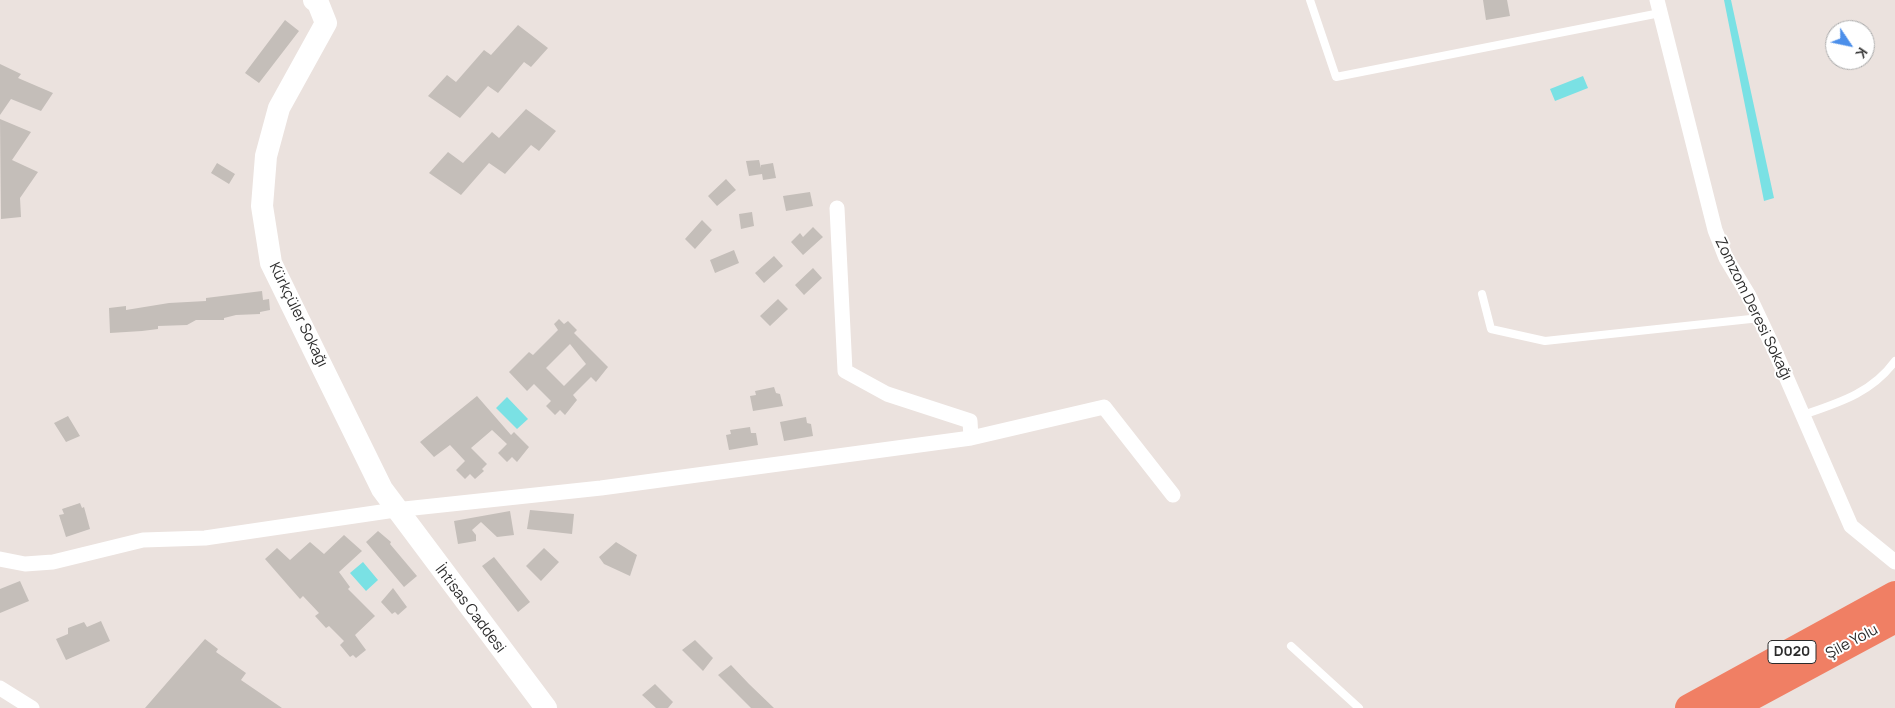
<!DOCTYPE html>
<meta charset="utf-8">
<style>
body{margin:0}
#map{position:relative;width:1895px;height:708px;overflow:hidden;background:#ebe2de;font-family:Manrope,sans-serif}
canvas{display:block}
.north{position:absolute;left:1825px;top:20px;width:50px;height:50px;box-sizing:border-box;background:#fff;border:1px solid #aaa;border-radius:50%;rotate:124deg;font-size:14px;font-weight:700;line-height:20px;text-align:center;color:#2b2b2b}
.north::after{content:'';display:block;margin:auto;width:18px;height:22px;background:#4c8fea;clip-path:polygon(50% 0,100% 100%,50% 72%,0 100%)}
</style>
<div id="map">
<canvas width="1895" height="708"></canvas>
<div class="north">K</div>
</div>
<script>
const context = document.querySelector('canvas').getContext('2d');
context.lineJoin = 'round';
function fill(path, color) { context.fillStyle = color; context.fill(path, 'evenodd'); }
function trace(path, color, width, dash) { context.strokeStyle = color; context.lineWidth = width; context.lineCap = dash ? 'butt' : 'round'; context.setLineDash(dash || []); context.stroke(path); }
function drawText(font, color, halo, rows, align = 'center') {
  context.font = font + ' Manrope,sans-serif'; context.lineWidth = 4; context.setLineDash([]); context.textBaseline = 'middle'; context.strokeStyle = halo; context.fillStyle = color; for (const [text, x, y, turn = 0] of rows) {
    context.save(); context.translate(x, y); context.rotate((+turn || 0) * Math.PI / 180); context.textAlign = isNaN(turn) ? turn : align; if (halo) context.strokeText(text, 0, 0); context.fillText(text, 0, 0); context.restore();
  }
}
fill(new Path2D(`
 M1724 0H1731L1774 198 1764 201Z
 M1583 76 1588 88 1555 101 1550 89Z
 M507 397 528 419 517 429 496 408Z
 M363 562 378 580 366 591 350 573Z`), '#7ae1e4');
fill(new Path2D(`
 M1483 0H1507L1510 16 1486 20Z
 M285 20 299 31 259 83 245 73Z
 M518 25 548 48 531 67 524 62 498 93 488 86 460 118 428 96 447 75 456 82 484 50 491 55Z
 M0 64 21 74 18 78 53 93 41 111 11 99 0 115Z
 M526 109 556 131 539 151 531 145 505 174 489 163 461 195 429 173 448 152 463 163 492 132 499 138Z
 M0 119 31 132 12 160 38 172 20 198 21 217 1 219Z
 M759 160 761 168V165L773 163 776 178 763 180 762 174 749 176 746 161Z
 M217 163 235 174 229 184 211 173Z
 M726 179 736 190 717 206 708 196Z
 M810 192 813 206 786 211 783 196Z
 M752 212 754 226 741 229 739 214Z
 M702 220 712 230 695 249 685 239Z
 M813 227 823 237 803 255 791 242 800 233 803 237Z
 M734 250 739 263 715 273 710 260Z
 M774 256 783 266 764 283 755 273Z
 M813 268 822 278 804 295 795 285Z
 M262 291 263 300 269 299 270 310 260 312V314L236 315 224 318V320H196L187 325 158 326V329L142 331 110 333 109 308 126 306V310L169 303 206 301V298Z
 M778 299 788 309 770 326 760 316Z
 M559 319 564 324 568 321 577 330 574 333 608 367 596 382 591 377 573 395 577 400 565 415 560 410 555 415 546 406 551 401 534 384 527 391 509 372 529 352 533 355 558 330 554 324ZM570 344 586 364 564 386 546 368Z
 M774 387 776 393 780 394 783 406 753 411 750 396 756 395 755 391Z
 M477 396 511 435 514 432 529 447 517 462 512 457 507 462 498 453 507 444 492 430 471 448 487 464 482 469 484 471 475 479 470 474 465 479 456 470 465 461 450 445 434 457 420 442Z
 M68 416 80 436 66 442 54 423Z
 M806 417 807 423 811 424 813 436 784 441 780 422Z
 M750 427 751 433H756L758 445 729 450 726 435 731 434 730 430Z
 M80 503 82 508 84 507 90 529 66 537 59 515 64 514 62 509Z
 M530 510 574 514 572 534 527 529Z
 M510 511 514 535 497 537 481 522 472 530 476 535V541L458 544 454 521Z
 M378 531 391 542 390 544 417 576 404 587 366 542Z
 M344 535 362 551 339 572 350 587 348 589 375 616 355 635 366 650 356 658 353 655 350 657 340 645 344 641 329 626 326 628 315 616 319 613 303 596 300 599 265 559 277 548 290 560 310 542 324 554Z
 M616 542 637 555 630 576 604 564 599 557Z
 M544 548 559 562 541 581 526 566Z
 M494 557 530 602 518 612 482 566Z
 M20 581 29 601 0 613V589Z
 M393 588 407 607 398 615 395 612 392 614 381 602Z
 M101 621 110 641 66 660 56 639 68 634V628L84 622 87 627Z
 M205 639 218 649 216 652 246 673 241 680 282 708H145Z
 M695 640 713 658 703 671 682 650Z
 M731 665 749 684 774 708H751L718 675Z
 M655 684 673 702 668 708H656L642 695Z`), '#c4beb9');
trace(new Path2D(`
 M1310 0 1336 77 1660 13
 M1482 294 1491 329 1545 341 1760 318
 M1803 415C1838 403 1872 393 1895 361
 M1291 646 1359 708`), '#fff', 8);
trace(new Path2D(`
 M1657 0 1715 230 1726 258 1749 296 1774 349 1851 526 1895 562
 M837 208 845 371 887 394 970 421 971 438
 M0 559 25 564 53 562 143 540 205 538 395 510 601 488 971 438 1104 407 1173 495
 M0 688 32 708`), '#fff', 15);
trace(new Path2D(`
 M314 0 318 3 326 23 279 108 266 156 262 206 271 263 382 489 546 708`), '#fff', 22);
trace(new Path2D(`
 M1689 708 1895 595
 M1730 708 1895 619`), '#f07f64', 28);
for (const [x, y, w] of [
 [1792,652,48]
]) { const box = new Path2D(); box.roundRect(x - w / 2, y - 11.5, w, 23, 4); context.fillStyle = '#fff'; context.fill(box); trace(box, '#2b2b2b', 1); }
drawText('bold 14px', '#2b2b2b', null, [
 ["D020",1792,652]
]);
drawText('15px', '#2b2b2b', '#fff', [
 ["Zomzom Deresi Sokağı",1753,309,64],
 ["Kürkçüler Sokağı",298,315,64],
 ["İhtisas Caddesi",470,609,53],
 ["Şile Yolu",1852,642,-28]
]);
</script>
